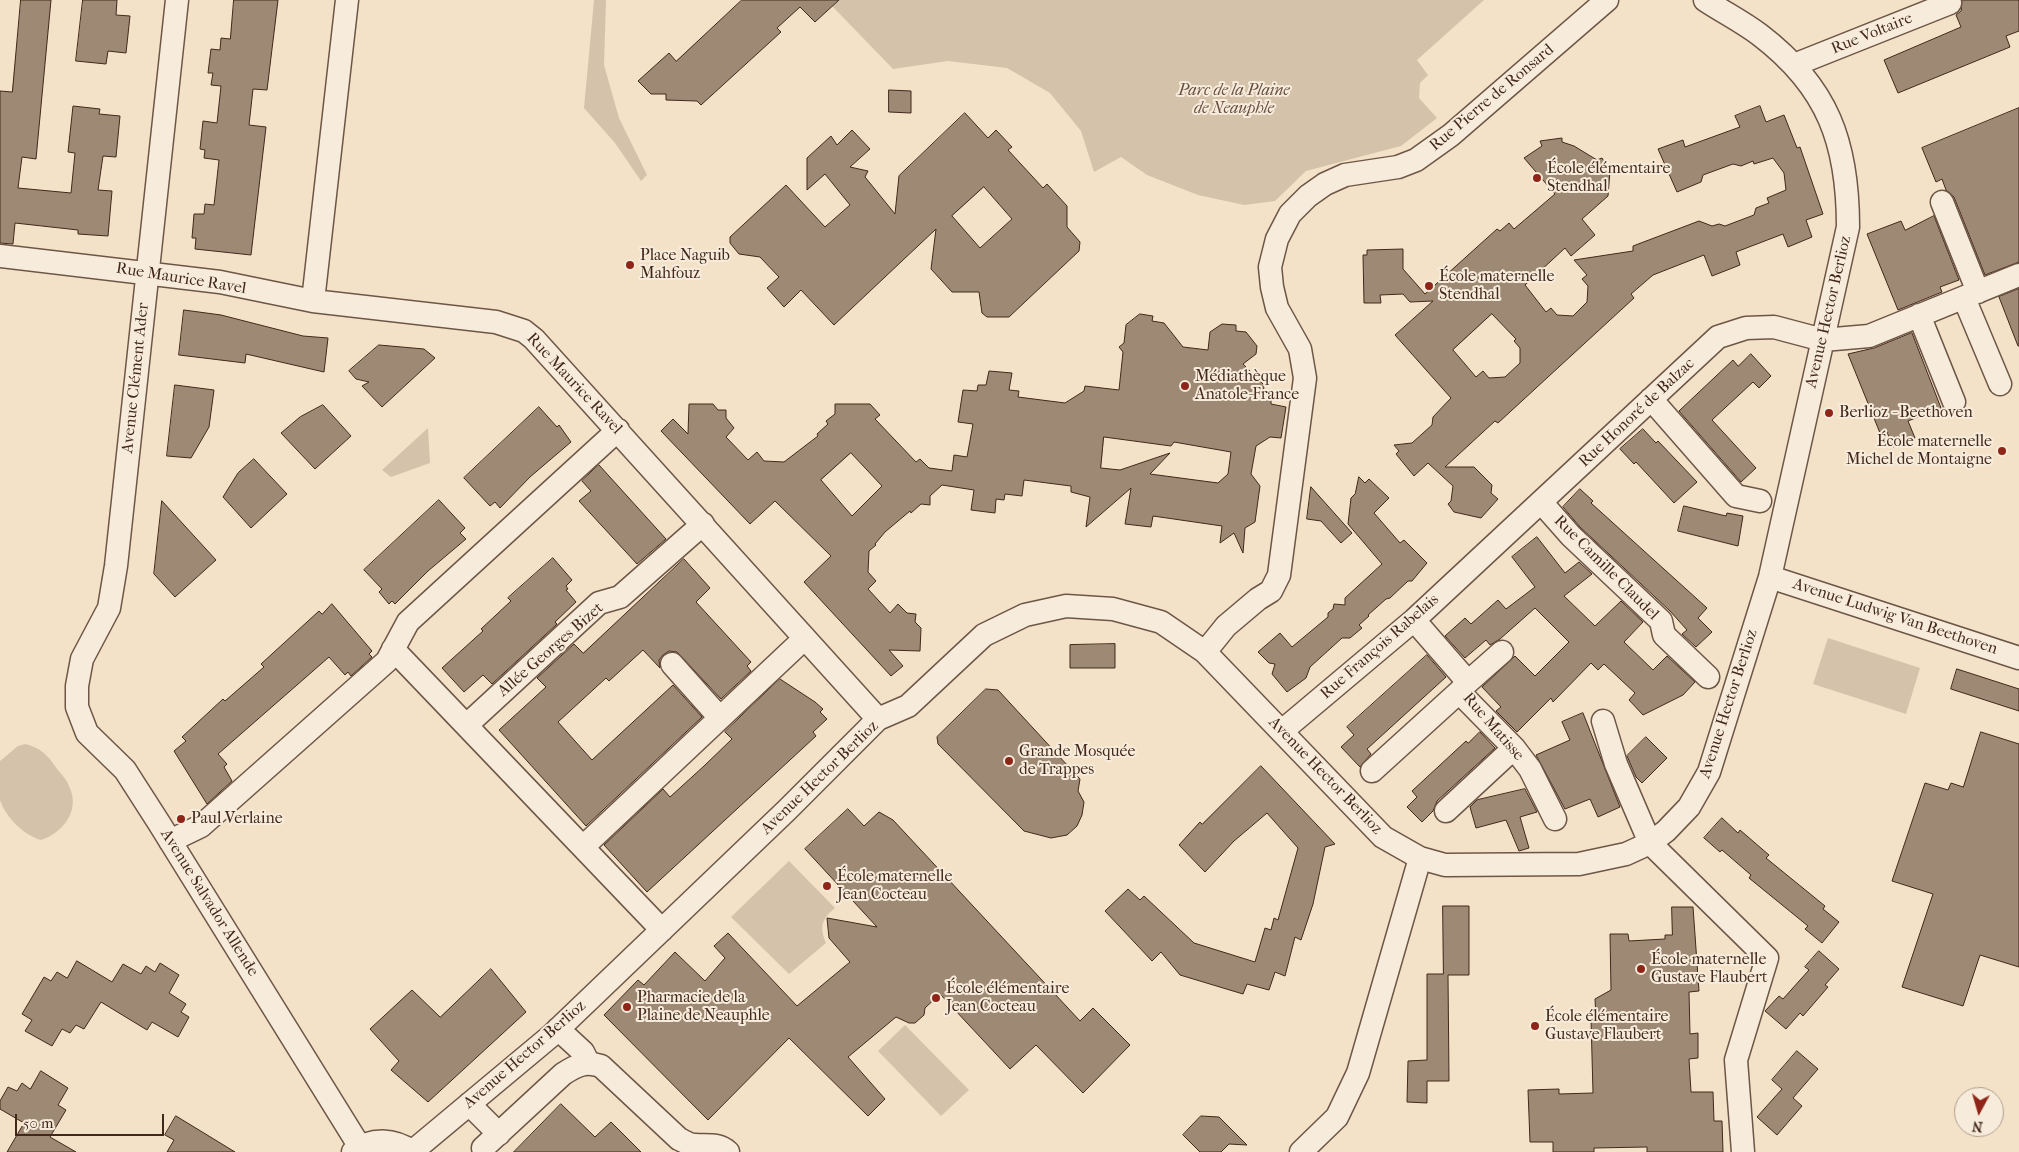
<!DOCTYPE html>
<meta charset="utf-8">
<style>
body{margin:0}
#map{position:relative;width:2019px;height:1152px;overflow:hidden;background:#f3e2c8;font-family:"IM FELL French Canon",serif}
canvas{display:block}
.north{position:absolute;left:1954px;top:1087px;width:50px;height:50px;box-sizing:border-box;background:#f7ecdb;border:1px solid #af9e8e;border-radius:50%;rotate:186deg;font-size:14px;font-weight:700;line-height:20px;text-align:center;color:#42281b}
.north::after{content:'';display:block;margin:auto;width:18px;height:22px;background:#8f2418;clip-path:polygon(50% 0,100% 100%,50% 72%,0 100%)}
.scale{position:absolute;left:15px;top:1114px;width:149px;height:22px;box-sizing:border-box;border:2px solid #42281b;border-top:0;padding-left:6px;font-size:15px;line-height:18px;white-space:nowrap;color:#42281b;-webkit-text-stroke:4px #f7ecdb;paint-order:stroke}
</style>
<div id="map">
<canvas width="2019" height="1152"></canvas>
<div class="north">N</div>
<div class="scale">50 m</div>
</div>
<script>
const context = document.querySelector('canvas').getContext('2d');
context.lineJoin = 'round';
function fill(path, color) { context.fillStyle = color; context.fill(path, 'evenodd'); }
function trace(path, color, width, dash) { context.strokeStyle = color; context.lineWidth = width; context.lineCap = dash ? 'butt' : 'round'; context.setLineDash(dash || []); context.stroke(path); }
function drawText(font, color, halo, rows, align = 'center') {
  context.font = font + ' "IM FELL French Canon",serif'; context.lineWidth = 4; context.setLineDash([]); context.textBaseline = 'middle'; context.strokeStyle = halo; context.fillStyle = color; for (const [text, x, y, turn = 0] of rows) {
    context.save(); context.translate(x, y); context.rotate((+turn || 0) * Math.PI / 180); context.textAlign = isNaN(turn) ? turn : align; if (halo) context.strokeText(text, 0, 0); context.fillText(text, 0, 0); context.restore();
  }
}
fill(new Path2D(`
 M594 0H606L604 65 619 118 647 175 641 181 615 143 584 108Z
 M839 0H1484L1417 60 1428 75 1420 83 1419 98 1437 118 1401 146 1306 171 1275 201 1244 205 1198 195 1147 175 1121 157 1094 172 1081 131 1050 93 1007 68 948 61 893 69 832 6Z
 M428 428 430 463 391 477 382 470Z
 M1828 638 1920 668 1906 714 1813 684Z
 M25 744C42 748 48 756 58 770 62 775 67 780 69 786 81 810 63 833 41 840 24 835 6 818 0 800 0 789 0 772 0 761L18 746Z
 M789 861 835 908C822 919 819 926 826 943L789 974 731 917Z
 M905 1025 969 1090 941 1116 878 1051Z`), '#d5c2ab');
const building = new Path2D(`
 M21 0H51L36 159 22 157 18 188 71 193 75 153 68 152 73 106 100 109 99 114 120 116 116 157 103 156 98 190 112 191 108 236 78 234V230L15 223 13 244 0 243V91L12 92Z
 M83 0H117L116 15 130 16 126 53 108 51 106 64 76 61Z
 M234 0H278L267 90 253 89 249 125 266 127 251 255 195 249 196 238H192L194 214H204L205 204 214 205 219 160 204 158 205 150 200 149 203 121 217 123 221 86 211 85 213 73H208L211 49 220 50 221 38 230 39Z
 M742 0H839L815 22 800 7 777 28 781 32 701 105 697 101 666 100V94H651L638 81 669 53 676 61Z
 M1962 0H2019V31L2006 36 2010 47 1898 93 1884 60 1961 27 1956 15 1961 11Z
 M889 90 911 91V113L889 112Z
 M1760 106 1766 122 1784 115 1797 148 1800 147 1823 214 1806 220 1812 237 1788 247 1783 234 1736 252 1740 265 1712 276 1704 255 1653 275 1631 294 1634 298 1523 400 1498 423 1495 421 1445 467H1474L1492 485 1491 493 1498 499 1481 518 1454 512 1448 504 1451 501 1453 486 1428 463 1414 476 1396 454 1399 451 1394 445 1412 443 1432 425 1433 417 1451 398 1395 335 1433 301 1410 302 1403 294 1380 295 1381 303H1364L1363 255H1367V250L1403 249V269L1425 294 1497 229 1500 231 1509 223 1514 229 1555 194 1524 158 1542 146 1540 141 1562 138V142L1574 146 1597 160 1602 158 1610 171 1608 196 1582 219 1595 235 1571 256 1565 248 1525 285 1546 312 1551 308 1557 315 1573 316 1587 302 1588 286 1582 279 1587 275 1574 260 1633 251V246L1699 221 1712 226 1719 224 1725 226 1754 215 1756 208 1769 203 1767 198 1786 190 1784 173 1773 158 1754 164 1753 161 1741 166 1733 164 1703 175 1701 182 1677 192 1658 149 1683 140 1685 147 1740 127 1735 116ZM1492 314 1516 339 1514 341 1520 348V363L1505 377 1489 378 1483 371 1476 377 1453 350Z
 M2019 108V262L1985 275 1954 197 1946 190 1942 179 1936 182 1922 148Z
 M965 113 988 138 996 130 1012 147 1008 150 1043 188 1047 184 1067 206V227L1080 242 1079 251 1009 317H987L982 313 979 292H952L931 269 936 229 834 325 801 290 784 307 767 288 779 277 760 257 739 254 730 243V237L786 185 825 227 850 205 825 174 807 190V158L831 136 837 145 852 130 870 149 850 167 868 171 865 177 895 214 899 176ZM984 187 1012 219 980 248 952 216Z
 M1934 216 1959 280 1940 287 1942 292 1898 310 1867 234 1901 221 1905 230Z
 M2019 289V346H2018L1999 297Z
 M184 310 221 315 303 336 328 338 324 372 246 354 245 363 179 355Z
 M1140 314 1153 316 1152 321 1164 323 1183 347 1208 350 1210 332 1222 324 1236 325V331L1246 332 1257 346 1256 354 1243 364 1264 385 1263 397 1271 399V404L1286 407 1281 438 1270 437 1256 446 1251 474 1260 486 1255 522 1245 528 1243 553 1234 533 1220 543 1222 526 1153 516 1151 527 1125 524 1131 488 1086 527 1090 497 1071 492V486L1024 480 1022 496 1005 494 1004 500 996 499 995 513 971 510 974 490 942 485 930 496V505L921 504 911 513 910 511 885 532 875 544 876 545 869 551 868 572 876 581 868 589 890 613 898 604 907 613 916 614 915 622 921 628 920 651 889 650 903 666 891 676 804 582 831 556 775 501 750 524 661 431 673 419 688 434 689 404H713L718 410H726V418L734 428 726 437 748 460 757 452 764 461 784 462 818 436 817 434 828 424 826 421 835 414V404H870L880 415 875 419 916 462 920 459 929 468 952 471 954 455 967 457 973 424 958 422 963 390 977 391 978 385H986L989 371 1012 373 1009 390 1019 391 1018 397 1065 403 1084 391 1085 386 1119 390 1123 352 1119 347 1124 343 1126 325ZM1104 437 1171 446 1174 442 1231 452 1228 474 1218 483 1150 474 1170 453 1120 470 1101 468ZM851 453 882 486 852 516 821 480Z
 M1912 333 1941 408 1908 421 1915 438 1893 447 1886 430 1880 433 1848 354 1874 348Z
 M379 345 424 349 435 358 382 407 362 386 369 382 356 379 349 371Z
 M1751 354 1771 376 1759 388 1753 382 1712 420 1756 468 1741 482 1679 411 1733 360 1738 366Z
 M175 385 214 390 209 427 191 458 167 456Z
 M323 405 351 436 315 469 281 433 300 417Z
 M539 407 557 427 559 425 571 442 530 477 500 508 495 502 490 506 464 478Z
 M1643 429 1656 443 1658 441 1697 482 1674 503 1636 462 1634 464 1620 449Z
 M254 459 287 494 251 528 223 497 238 473Z
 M599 465 666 539 637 564 579 501 591 491 582 481Z
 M1359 477 1365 483 1369 479 1389 498 1374 513 1400 543 1404 540 1427 563 1412 581H1408L1390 598 1386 599 1368 615 1369 616 1359 625 1362 628 1350 638H1342L1310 667 1306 678 1287 692 1272 674 1275 664 1269 663 1258 652 1280 633 1292 647 1328 617V613L1333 609 1334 604 1345 605V598L1382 564 1348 524 1351 498 1355 494Z
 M1311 487 1352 533 1341 543 1321 521 1307 519Z
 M1580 489 1593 501 1591 503 1707 608 1698 618 1712 632 1696 647 1682 634 1687 630 1670 611 1580 527 1563 507Z
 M439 500 465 528 460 533 466 539 428 571 395 604 392 601 389 604 379 592 382 589 364 570Z
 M162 501 216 560 175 597 154 574Z
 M1684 506 1726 516 1727 513 1743 516 1738 546 1678 531Z
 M1537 537 1565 573 1579 562 1592 574 1564 596 1595 626 1621 601 1643 622 1624 642 1653 670 1667 656 1695 682 1683 695 1643 715 1629 700 1635 693 1604 664 1598 670 1591 663 1553 702 1551 698 1517 732 1496 711 1501 707 1482 687 1515 656 1535 676 1569 642 1535 608 1500 639 1490 645 1486 640 1465 658 1445 636 1465 618 1471 624 1498 600 1506 609 1535 587 1512 557Z
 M553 558 572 580 566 586 568 589 566 590 576 602 555 622 557 624 492 684 483 675 464 692 442 668 483 631 481 629 511 601 508 598Z
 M684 559 710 588 696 602 751 662 747 666 751 671 721 699 677 652 669 651 663 655 659 660 660 668 643 650 609 681 606 678 558 722 592 760 673 685 702 717 586 826 499 730 546 687 537 678 574 644 583 653Z
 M332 604 372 651 369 654 372 657 351 676 348 672 345 675 329 657 218 754 227 764 224 767 232 781 207 804 174 751 186 741 182 737 223 699 225 701 264 667 261 664 319 611 322 614Z
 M1115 644V668H1070V645Z
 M1427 655 1446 677 1367 749 1371 754 1360 767 1341 747 1354 735 1347 727Z
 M1957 669 2019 689V711L1951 689Z
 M780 679 815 702 823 709 820 712 827 719 813 732 816 736 647 892 604 845 663 789 670 797 704 766 732 739 725 732Z
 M986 689 998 690 1080 779 1078 791 1084 802 1082 815 1077 826 1067 835 1051 838 1024 831 938 744 937 737Z
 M1583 713 1620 807 1598 817 1590 799 1565 809 1536 755 1570 740 1562 722Z
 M1480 732 1495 748 1437 801 1433 811 1422 822 1407 807 1417 797 1412 791 1466 741 1468 743Z
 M1981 732 2019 744V967L1980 955 1963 1006 1902 987 1933 894 1892 881 1925 783 1948 790 1951 783 1963 787Z
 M1646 737 1667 758 1642 783 1636 777 1627 756Z
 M1261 766 1335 844 1325 847 1313 904 1301 940 1295 937 1285 976 1275 972 1269 990 1247 984 1243 994 1180 975 1161 952 1152 961 1105 911 1128 889 1140 900 1144 896 1194 943 1255 962 1265 928 1271 930 1274 918 1278 920 1298 848 1267 813 1234 841 1205 872 1179 845 1200 822 1202 824Z
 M1525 789 1537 812 1520 817 1529 848 1519 851 1506 820 1476 828 1470 807 1477 800Z
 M848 809 864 826 879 812 893 820 1080 1021 1093 1008 1130 1045 1083 1093 1036 1045 1010 1069 940 994 925 1008 924 1015 915 1023H909L896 1017 848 1057 885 1099 868 1116 789 1038 708 1120 604 1015 638 980 644 985 675 952 705 981 725 958 714 946 728 933 797 1006 850 962 829 938 827 918 877 927 805 849Z
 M1722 818 1738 833 1740 830 1769 855 1766 858 1825 906 1823 909 1839 922 1822 943 1805 929 1808 926 1749 878 1751 875 1722 850 1720 852 1704 838Z
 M1443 906H1469V975H1448L1449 1081H1427V1103L1407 1102 1408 1061 1427 1060V974H1443Z
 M1672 907H1693L1699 991 1689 992 1690 1034 1698 1033V1058L1689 1059 1691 1092H1713L1714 1121H1722L1723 1152H1647V1147L1594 1148V1152H1553V1142H1530L1528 1090 1559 1089V1094L1593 1093 1591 1019H1596L1595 999 1611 990 1610 934H1628L1629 941 1665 939V935H1672Z
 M1819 951 1839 969 1825 985 1828 987 1803 1016 1800 1013 1786 1029 1765 1011 1779 996 1783 999 1809 970 1805 967Z
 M77 961 112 982 123 964 141 974 146 966 155 972 160 963 179 975 169 993 186 1004 181 1012 189 1017 178 1037 152 1022 147 1030 101 1002 84 1029 76 1025 70 1033 62 1029 52 1046 25 1031 32 1020 22 1014 44 977 51 981 57 972 67 978Z
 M491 969 526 1012 428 1102 391 1070 399 1061 370 1029 412 990 440 1017Z
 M1797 1051 1818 1069 1793 1098 1802 1106 1777 1135 1757 1117 1782 1089 1772 1080Z
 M41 1071 68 1088 58 1105 66 1110 50 1137 76 1152H7L24 1123 0 1109V1101L8 1087 17 1091 22 1083 30 1089Z
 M561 1104 595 1137 611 1122 641 1152H514Z
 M176 1116 235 1152H167L174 1140 165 1135Z
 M1201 1116 1219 1117 1247 1145 1229 1144 1221 1152H1200L1183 1135Z`);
fill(building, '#9e8975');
trace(building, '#42281b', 1);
const minor = new Path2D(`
 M177 0 116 566 109 608 82 659 77 686V707L87 733 125 770 159 823 360 1147
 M1794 65 1950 3
 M1942 202 1978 292
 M0 256 220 282 313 301 496 322 524 331 534 339 878 719
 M1964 298 2000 384
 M313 301 347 0
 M1919 315 1954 402
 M1651 399 1736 496 1760 501
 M1541 502 1571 536 1661 621 1664 635 1708 677
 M1770 577 2019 658
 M1414 620 1468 682 1459 692 1514 748 1530 769 1555 819
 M393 649 662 930
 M1205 652 1226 626 1258 599 1271 591 1279 575 1305 378 1300 349 1277 308 1272 287 1270 267 1277 239 1290 214 1308 196 1325 184 1345 175 1398 167 1416 160 1451 135 1607 0
 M672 664 720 718
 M1468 682 1502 652
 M1603 721 1616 764 1650 843 1767 958 1736 1060 1743 1152
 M470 722 599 603 620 597 703 524
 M1282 731 1414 620 1718 337 1746 328 1774 327 1823 340 1869 336 2019 275
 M1372 771 1459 692
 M1446 811 1514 748
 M170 841 201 826 387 661 408 622 618 430
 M583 847 805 638
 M558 1029 583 1052 588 1062
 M469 1104 499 1134
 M483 1148 563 1074C577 1065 585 1061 601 1066L679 1139C684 1141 689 1145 695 1145 707 1146 718 1143 728 1152
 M413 1151 552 1035 787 810 878 719 908 706 984 635 1025 615 1066 606 1113 609 1161 622 1205 652 1383 837 1420 858 1445 865 1579 864 1626 854 1650 843 1666 831 1689 807 1709 772 1770 577 1848 227C1848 143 1828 87 1760 35 1743 22 1723 12 1705 0
 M353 1152C372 1137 394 1139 413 1152
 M1301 1152 1337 1117 1358 1073 1420 858`);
trace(minor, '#6e5646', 25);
trace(minor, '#f7ecdb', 22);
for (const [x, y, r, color] of [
 [1537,178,5,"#8f2418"],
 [630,265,5,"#8f2418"],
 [1429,286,5,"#8f2418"],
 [1185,386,5,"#8f2418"],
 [1829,413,5,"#8f2418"],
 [2002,451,5,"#8f2418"],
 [1009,761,5,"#8f2418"],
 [181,819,5,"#8f2418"],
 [827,886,5,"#8f2418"],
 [1641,969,5,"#8f2418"],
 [936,998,5,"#8f2418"],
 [627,1007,5,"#8f2418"],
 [1535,1026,5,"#8f2418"]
]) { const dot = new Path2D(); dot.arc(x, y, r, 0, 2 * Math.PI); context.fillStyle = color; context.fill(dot); trace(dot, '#f7ecdb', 2); }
drawText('16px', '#42281b', '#f7ecdb', [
 ["Rue Voltaire",1872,34,-22],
 ["Rue Pierre de Ronsard",1492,98,-40],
 ["Rue Maurice Ravel",181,279,9],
 ["Avenue Hector Berlioz",1829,312,-77],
 ["Avenue Clément Ader",136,378,-84],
 ["Rue Maurice Ravel",574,384,47],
 ["Rue Honoré de Balzac",1637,413,-43],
 ["Rue Camille Claudel",1606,568,45],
 ["Avenue Ludwig Van Beethoven",1895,617,18],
 ["Rue François Rabelais",1380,647,-41],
 ["Allée Georges Bizet",551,650,-41],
 ["Avenue Hector Berlioz",1729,704,-72],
 ["Rue Matisse",1493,727,49],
 ["Avenue Hector Berlioz",1325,776,46],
 ["Avenue Hector Berlioz",820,778,-44],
 ["Avenue Salvador Allende",209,903,58],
 ["Avenue Hector Berlioz",525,1055,-41]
]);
drawText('italic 16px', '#674e3f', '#f7ecdb', [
 ["Parc de la Plaine",1234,91],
 ["de Neauphle",1234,109]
]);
drawText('16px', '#42281b', '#f7ecdb', [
 ["École élémentaire",1547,169],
 ["Stendhal",1547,187],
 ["Place Naguib",640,256],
 ["Mahfouz",640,274],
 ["École maternelle",1439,277],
 ["Stendhal",1439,295],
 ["Médiathèque",1195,377],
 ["Anatole-France",1195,395],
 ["Berlioz - Beethoven",1839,413],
 ["École maternelle",1992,442,"right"],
 ["Michel de Montaigne",1992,460,"right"],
 ["Grande Mosquée",1019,752],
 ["de Trappes",1019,770],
 ["Paul Verlaine",191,819],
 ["École maternelle",837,877],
 ["Jean Cocteau",837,895],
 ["École maternelle",1651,960],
 ["Gustave Flaubert",1651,978],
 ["École élémentaire",946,989],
 ["Jean Cocteau",946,1007],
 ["Pharmacie de la",637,998],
 ["Plaine de Neauphle",637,1016],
 ["École élémentaire",1545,1017],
 ["Gustave Flaubert",1545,1035]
], 'left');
</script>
